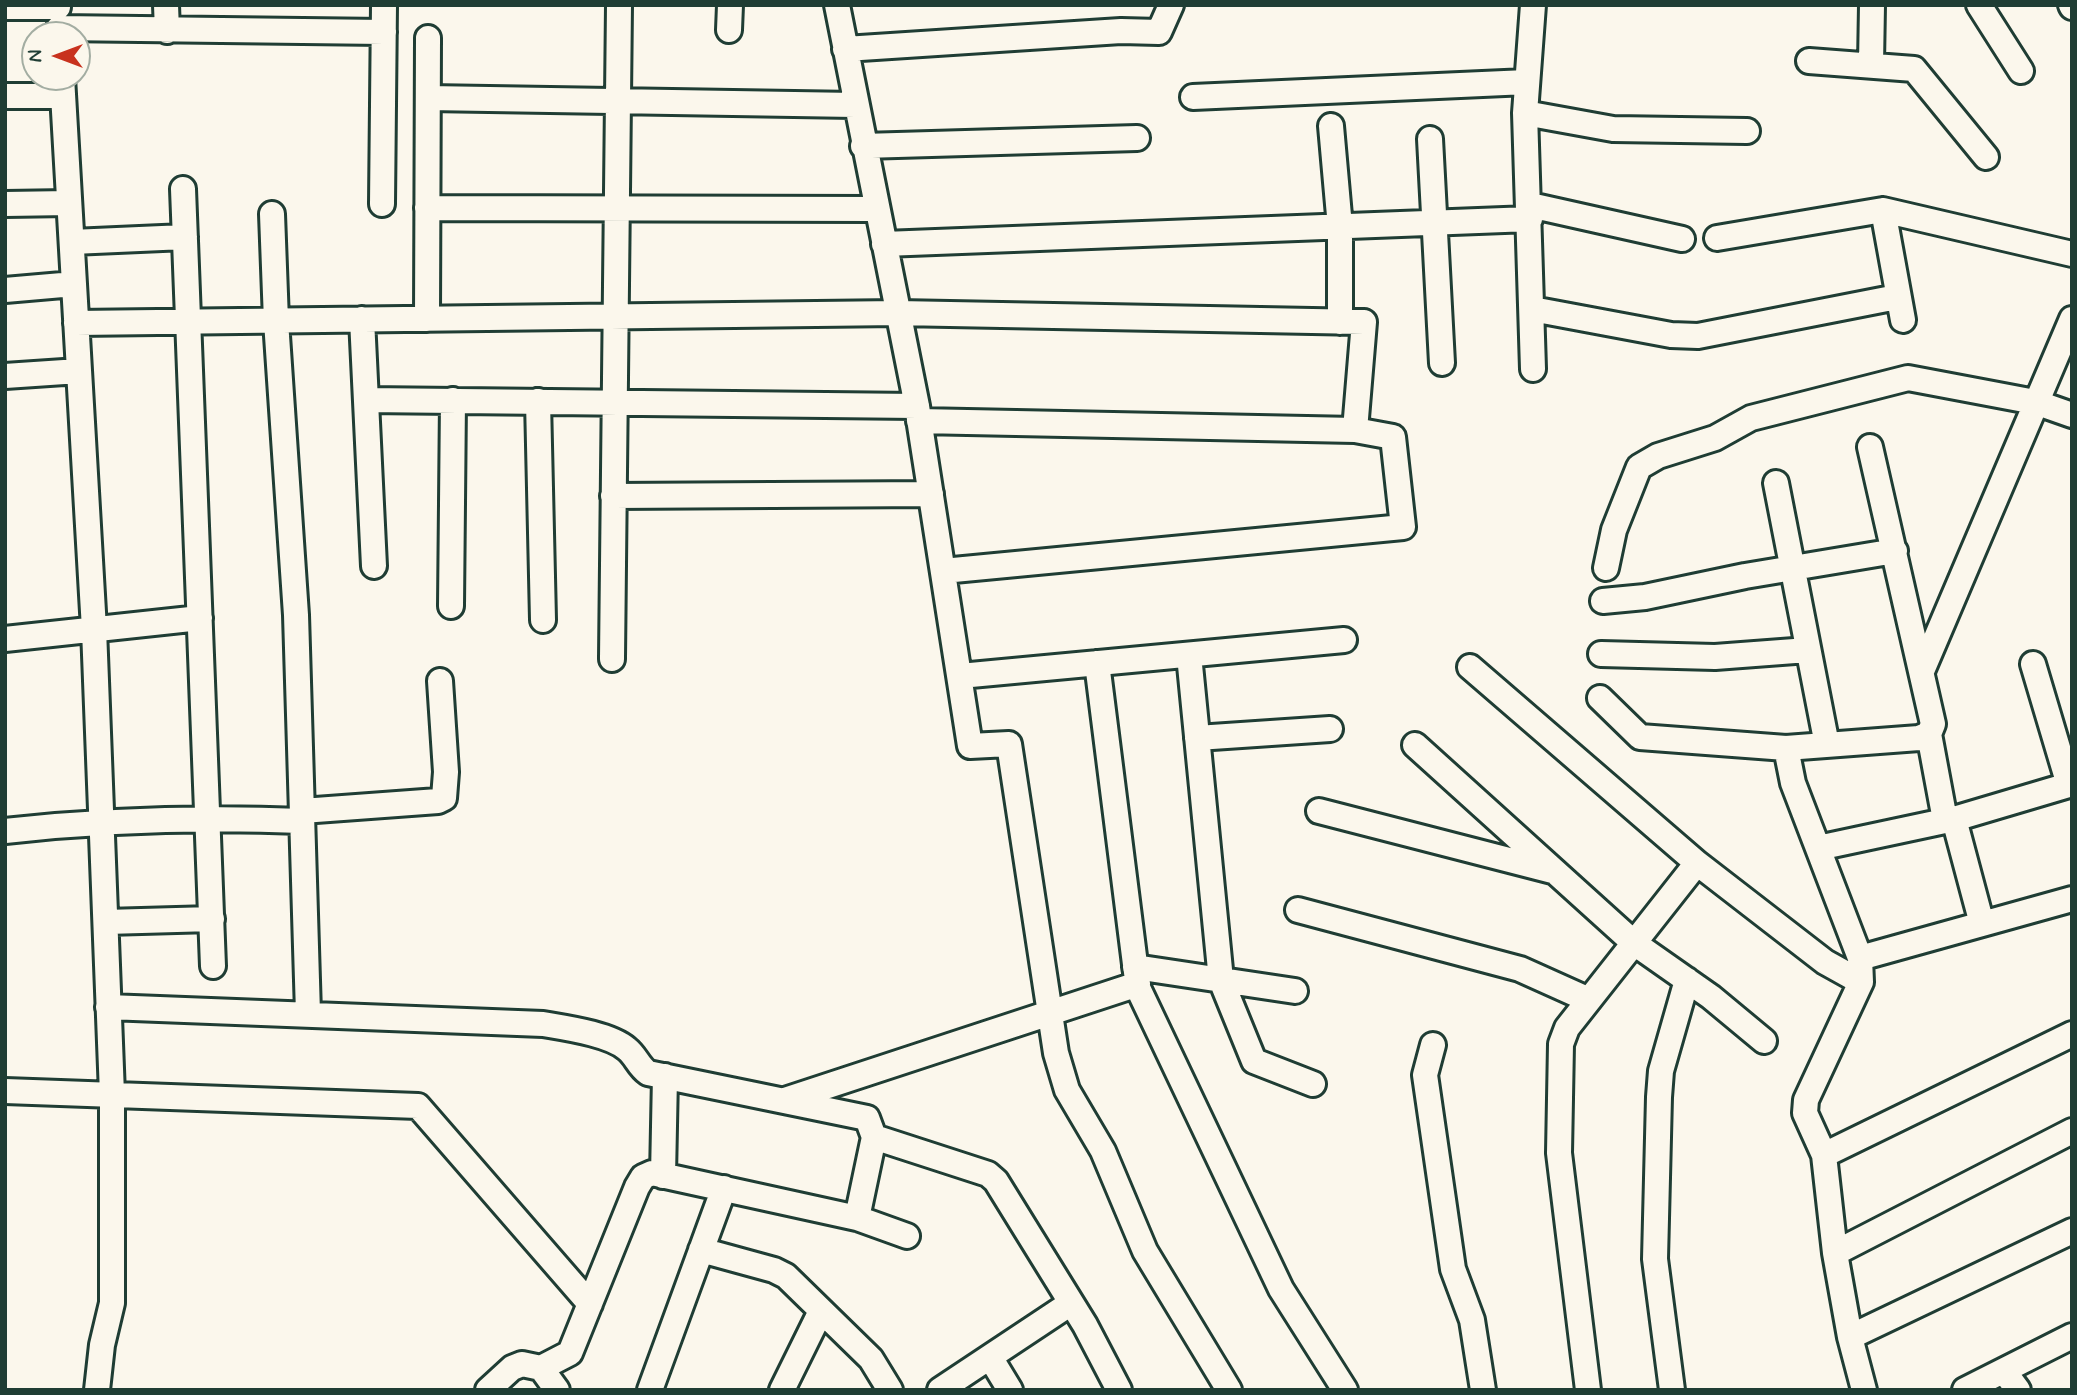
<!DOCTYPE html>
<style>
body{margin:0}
#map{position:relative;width:2077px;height:1395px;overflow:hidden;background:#fbf7ec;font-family:Mynerve,sans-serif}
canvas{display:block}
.frame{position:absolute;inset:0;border:7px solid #1f3d34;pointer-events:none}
.north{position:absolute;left:21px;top:21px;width:70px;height:70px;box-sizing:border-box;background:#fbf7ec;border:2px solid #a3ada2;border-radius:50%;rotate:270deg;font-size:19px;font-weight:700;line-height:28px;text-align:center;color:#1f3d34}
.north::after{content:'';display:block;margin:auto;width:24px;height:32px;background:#c8321e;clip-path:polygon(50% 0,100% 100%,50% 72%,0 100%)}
</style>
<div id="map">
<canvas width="2077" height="1395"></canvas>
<div class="frame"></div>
<div class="north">N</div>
</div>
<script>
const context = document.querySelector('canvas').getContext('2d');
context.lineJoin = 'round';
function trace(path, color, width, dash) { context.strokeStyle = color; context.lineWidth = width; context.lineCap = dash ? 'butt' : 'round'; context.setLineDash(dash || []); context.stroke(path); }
const minor = new Path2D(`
 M166 5 167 31
 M837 5 917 406 970 746 1009 744 1056 1053 1067 1090 1103 1151 1145 1251 1229 1390
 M1979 5 2021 71
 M2071 5 2072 7
 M5 7H58
 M59 28 384 32
 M729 30 730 5
 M845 49 1121 31 1159 32 1171 5
 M1809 61 1914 69 1986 157
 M1871 64 1872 5
 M62 77 94 629 112 1094V1303L102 1345 97 1390
 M5 96H63
 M1193 97 1527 82
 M428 98 855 105
 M1525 113 1613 129 1747 131
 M1331 126 1340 227V322
 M1430 139 1442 363
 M863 146 1137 138
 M183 189 213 966
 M5 204 69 203
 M382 204 384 5
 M1530 205 1682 239
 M427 208 876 209
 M1883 210 1903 320
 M272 214 276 321 296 615 308 1013
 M1717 238 1883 210 2072 254
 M72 242 185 237
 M884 244 1530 219
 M5 290 74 284
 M1532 309 1671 335 1698 336 1897 297
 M362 319 374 566
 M427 319 428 38
 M76 323 898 313 1364 322 1355 430 919 421
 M1533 369 1525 113 1533 5
 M5 376 79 371
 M366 400 917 406
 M538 401 543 620
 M1776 483 1827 745
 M613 496 931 494
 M1606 568 1614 530 1639 467 1658 456 1715 438 1751 418 1908 378 2035 402 2072 415
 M943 571 1403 527 1393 437 1355 430
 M1603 601 1645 597 1745 576 1895 551
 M451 606 453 400
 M5 639 200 618
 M1601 654 1715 657 1808 650
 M1189 655 1221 980 1254 1061 1313 1084
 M612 659 619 5
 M1097 663 1138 988 1281 1289 1345 1390
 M2033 664 2069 785
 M1470 667 1697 863 1825 962 1861 982
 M1922 671 2072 319
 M960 676 1344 640
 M1600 698 1640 737 1786 748 1919 738 1929 734 1933 724 1870 447
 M1929 734 1945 820
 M1197 738 1330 729
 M1415 745 1634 943 1711 997 1764 1041
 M1786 748 1793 783 1860 958 1861 982 1806 1100 1805 1113 1824 1155 1835 1253 1850 1337 1864 1390
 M302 811 438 801 444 798 446 772 440 681
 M1319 811 1552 871
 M1954 819 1982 924
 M5 831C105 820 202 817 302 821
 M1818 848 1954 819 2072 784
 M1298 910 1520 969 1589 1000
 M106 922 212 919
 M1860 958 2072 899
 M1135 967 1295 991
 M108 1007 543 1024C566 1028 610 1034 627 1049 636 1056 638 1066 648 1073L867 1118 874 1137 857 1218
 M1433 1045 1425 1075 1453 1269 1472 1320 1483 1390
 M5 1091 418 1106 590 1304
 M785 1100 1138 984
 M874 1137 988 1174 996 1181 1085 1325 1119 1390
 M1824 1155 2072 1034
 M663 1176 665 1076
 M701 1250 774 1270 786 1276 871 1359 890 1390
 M1835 1253 2072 1131
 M1850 1337 2072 1231
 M990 1357 1010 1390
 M541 1368 557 1390
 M2004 1371 2018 1390
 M488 1390 512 1368 522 1364 541 1368 570 1353 637 1187 643 1177 652 1173 857 1218 907 1236
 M650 1390 724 1188
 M782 1390 821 1311
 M940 1390 1071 1303
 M1588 1390 1559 1153 1561 1044 1567 1028 1697 863
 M1672 1390 1655 1259 1659 1097 1661 1071 1687 980
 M1965 1390 2072 1336`);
trace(minor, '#1f3d34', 30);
trace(minor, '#fbf7ec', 24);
</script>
